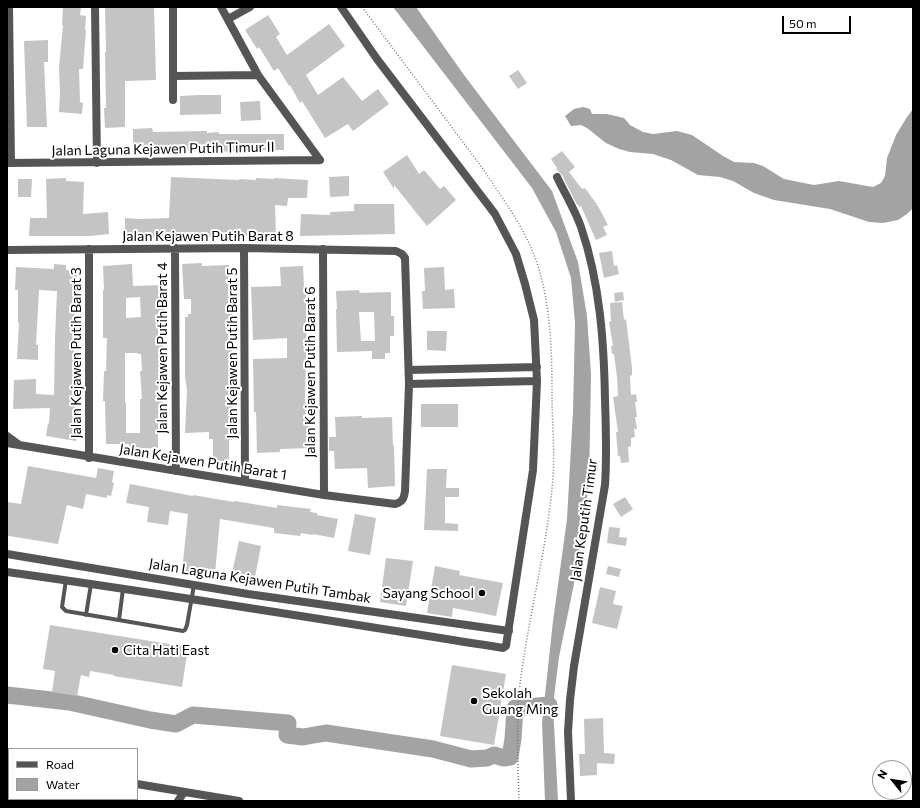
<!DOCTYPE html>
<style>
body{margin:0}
#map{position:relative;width:920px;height:808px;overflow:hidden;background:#fff;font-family:Commissioner,sans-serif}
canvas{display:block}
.frame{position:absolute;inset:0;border:8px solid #000;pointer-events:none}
.legend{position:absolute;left:8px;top:748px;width:130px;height:52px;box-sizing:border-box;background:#fff;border:1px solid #999;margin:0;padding:5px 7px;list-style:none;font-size:12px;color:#000}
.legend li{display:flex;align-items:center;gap:8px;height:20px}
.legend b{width:20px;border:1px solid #999}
.north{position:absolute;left:872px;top:760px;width:40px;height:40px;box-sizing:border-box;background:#fff;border:1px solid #999;border-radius:50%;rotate:300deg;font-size:11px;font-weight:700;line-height:16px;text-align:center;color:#000}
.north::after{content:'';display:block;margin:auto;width:14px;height:18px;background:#000;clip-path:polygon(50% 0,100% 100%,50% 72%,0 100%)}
.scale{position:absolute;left:782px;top:16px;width:69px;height:18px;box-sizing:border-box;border:2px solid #000;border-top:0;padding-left:5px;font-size:12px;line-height:14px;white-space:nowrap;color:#000;-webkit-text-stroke:3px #fff;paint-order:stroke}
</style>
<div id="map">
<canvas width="920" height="808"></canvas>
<div class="frame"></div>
<ul class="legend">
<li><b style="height:5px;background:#555"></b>Road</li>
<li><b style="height:11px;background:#a3a3a3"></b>Water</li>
</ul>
<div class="north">N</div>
<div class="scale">50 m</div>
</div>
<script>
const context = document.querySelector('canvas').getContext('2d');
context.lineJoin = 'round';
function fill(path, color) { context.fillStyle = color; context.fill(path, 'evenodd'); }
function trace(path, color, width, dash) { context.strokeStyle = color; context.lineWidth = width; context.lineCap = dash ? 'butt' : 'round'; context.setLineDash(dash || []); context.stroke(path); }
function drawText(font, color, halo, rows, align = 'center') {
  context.font = font + ' Commissioner,sans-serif'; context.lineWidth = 4; context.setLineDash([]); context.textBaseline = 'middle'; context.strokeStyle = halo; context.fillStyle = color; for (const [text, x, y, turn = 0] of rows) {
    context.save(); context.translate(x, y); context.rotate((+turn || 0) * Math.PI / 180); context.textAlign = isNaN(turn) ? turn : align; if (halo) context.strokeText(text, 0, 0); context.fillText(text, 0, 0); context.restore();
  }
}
fill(new Path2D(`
 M393 7H416L464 75 552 191 578 262 587 316 591 374 589 485 575 579 559 657 553 705 558 801H545L542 723 553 621 567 519 573 412 575 323 571 278 556 232 532 188Z
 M583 107 590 109 592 114H607L624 118 630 125 643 132 653 134 677 131 692 135 723 156 734 162 754 163 763 166 784 179 814 185 839 181 873 187 881 183 885 176 887 158 896 135 907 117 913 109V208L907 214 898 220 883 223 869 222 830 209 774 200 754 193 733 181 720 177 698 175 671 160 653 154 630 152 619 149 606 143 587 128 581 125 571 126 565 116 574 109Z`), '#a3a3a3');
trace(new Path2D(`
 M7 695 69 702 150 720 176 724 193 715 288 723 287 735 303 737 326 733 433 749 471 759 487 758 494 755 504 758 510 757 513 739 515 708 549 705`), '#a3a3a3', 17);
fill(new Path2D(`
 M63 7H81L80 15 86 16 85 30H86L83 69H79L80 102 83 103 82 114 59 112 60 94 59 68 63 25H62Z
 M105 7H154L156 80 125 81V127L105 128 104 108H106L105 52H106Z
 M268 15 280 34 276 37 287 55 329 24 345 46 306 75 318 95 343 77 362 101 378 89 389 104 353 131 348 124 325 138 302 101 300 103 290 85 289 86 278 68 274 71 259 47 257 49 245 30Z
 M48 40V62H44L47 127H27L24 41Z
 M518 70 527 83 518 89 509 76Z
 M199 95H221V114L180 115V96Z
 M260 101 261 120 241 121 240 102Z
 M152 128 153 132 207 131V133L219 132V134H284V150H258V148H234L235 151 215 152V150L160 151V147L133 148V129Z
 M562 151 575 167 569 172 582 189 585 188 598 206 608 225 603 227 607 235 596 240 581 206 580 207 576 203 562 175 556 169 557 168 551 159Z
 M407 155 419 174 424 170 440 189 444 186 456 200 427 226 394 185V189L383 172Z
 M349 176V196L330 197 329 177Z
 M171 177 239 180V179L256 180V178L274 179V178L308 180 307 198H288L287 206 275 205 276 235 200 237V236L145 238V237L125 236V218L139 219 169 218Z
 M66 178V181L84 182 83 214 108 212 109 234 90 236H29L30 218H47L46 179Z
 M18 179H32L31 197H18Z
 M354 204H394L395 234 300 236 301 214 330 215V212L354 211Z
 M612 251 614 266 617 265 619 274 604 278 599 253Z
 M202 263V266L229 265 230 288H232V357H234V371L235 370 236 395H233V430L232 440H229V465H213V439H209V432L185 433 187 391 185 376V317H188V314H191V299H184L182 264Z
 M54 264 66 265V270L77 271 74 326 75 414H77L75 432 77 433 76 441 46 436 48 423 49 424 50 408 13 409 14 380 36 379V394L54 395 55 338 57 291 39 290 36 345H38V360L17 359 19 323H18V290H15L16 267 54 269Z
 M132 264 133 286 162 285 164 314 163 341V356H164L165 367H163L165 395H163L162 424 158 425V448L129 449V444H106L105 401H103L104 371H106L107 338H103V290H104L103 266ZM140 297 141 317 126 318V298ZM125 353H138V354H141L142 371H140L142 399H140V433H126V403H125Z
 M303 266 304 287H306L307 318 305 399 306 417H309L310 448 280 449V452L257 453 256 412H254L253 359 287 358V338L253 340 251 287 281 286 280 267Z
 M444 267 445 290 454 289 455 308 423 309 422 291H425L424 268Z
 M359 290 360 293 391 292V316H394V336H390V353H385V359H372V351L337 352 336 309H337L336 291ZM359 312H374L375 341H361Z
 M623 292 624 300 615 302 614 293Z
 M622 302 624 320 626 319 632 368V375L630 376 631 395 636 394 637 402H635L637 417H635L637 429H634L635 437 631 438V446L628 447 629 462 621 463 620 456H618L616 432H618L613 397 618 396 617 377 614 354H612L611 346H613L609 322 611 321 610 303Z
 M427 331H447L446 351 427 350Z
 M421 404H458V427H421Z
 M362 416V418L392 417 393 446 394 445 395 486 368 488 367 468 335 469 334 451H329V437H336L335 417Z
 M28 466 96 478 98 468 114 471 112 482 114 483 111 496 107 495V498L86 494 83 509 67 505 58 544 9 536 7 535V502L21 504Z
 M427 469H447L446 488H459V497H445V523L458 524V531L424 530Z
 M130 484 193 496V495L234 502 235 501 277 508V505L311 509 310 512 317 513V515L338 519 334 538 313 534V535L301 533 300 536 274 533V528L220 519 215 574 182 571 188 514 170 511 168 525 147 522 149 507 126 503Z
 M625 497 633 509 621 517 613 504Z
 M355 514 376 518 370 555 348 551Z
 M609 527 620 528 619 537 627 538 626 546 607 543Z
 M239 541 261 546 255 577 232 573Z
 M386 558 413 561 406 606 380 602Z
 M435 566 460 571 459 575 503 583 496 616 453 608 452 617 427 613Z
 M608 566 621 569 619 577 606 574Z
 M600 587 616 591 613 604 623 606 617 629 592 623Z
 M50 625 188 647 182 687 114 676V675L90 671 89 677 81 675 77 696 52 692 55 671 43 669Z
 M452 665 506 674 494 745 440 736Z
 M603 718 604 753 615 754 614 764 597 763V775L580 776 579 754H585L584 719Z`), '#c4c4c4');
trace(new Path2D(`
 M362 7 483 169C503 199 527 231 538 266 551 308 552 352 552 395 552 422 555 450 553 477 548 542 531 606 522 670 515 713 518 758 519 801`), '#777', 1.5, [1, 2]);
trace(new Path2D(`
 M66 580 62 607 66 611 183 631 185 630 187 625 194 585
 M86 615 91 584
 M119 620 123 589`), '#555', 4);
trace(new Path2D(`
 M9 7 11 163
 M95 7 97 163
 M173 7V100
 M221 7 258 75 320 160
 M228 19 250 7
 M173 76 258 75
 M7 163 320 160
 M557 177C565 194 575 210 581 227 600 283 604 342 605 400 606 429 607 457 605 485L574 666 570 700 568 732 571 801
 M175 248 176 471
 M244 248 245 482
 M89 249V458
 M323 249 324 495
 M7 250 244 248 396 251 402 254 405 258 409 384 405 491C404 498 403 502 395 504L324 495 7 443
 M409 370 537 367
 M409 384 537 381
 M7 436 18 444
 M7 554 248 594 509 631
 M7 572C173 595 338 622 503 648L506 646 533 470 537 381 534 320 525 284 516 254 495 214 377 59 341 7
 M7 758 9 759
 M137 784 239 801
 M66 801 67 799
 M178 801 184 792`), '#555', 8);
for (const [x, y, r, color] of [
 [482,593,4,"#000"],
 [115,650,4,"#000"],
 [474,701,4,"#000"]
]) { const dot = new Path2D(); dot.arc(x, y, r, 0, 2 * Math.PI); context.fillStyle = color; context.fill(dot); trace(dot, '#fff', 1.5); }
drawText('14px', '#000', '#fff', [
 ["Jalan Laguna Kejawen Putih Timur II",163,149,-1],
 ["Jalan Kejawen Putih Barat 8",208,236],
 ["Jalan Kejawen Putih Barat 4",162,348,-90],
 ["Jalan Kejawen Putih Barat 3",76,353,-90],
 ["Jalan Kejawen Putih Barat 5",232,353,-90],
 ["Jalan Kejawen Putih Barat 6",310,372,-90],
 ["Jalan Kejawen Putih Barat 1",203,462,9],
 ["Jalan Keputih Timur",584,520,-82],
 ["Jalan Laguna Kejawen Putih Tambak",260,581,9]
]);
drawText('14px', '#000', '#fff', [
 ["Sayang School",474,593,"right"],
 ["Cita Hati East",123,650],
 ["Sekolah",482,693],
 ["Guang Ming",482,709]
], 'left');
</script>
